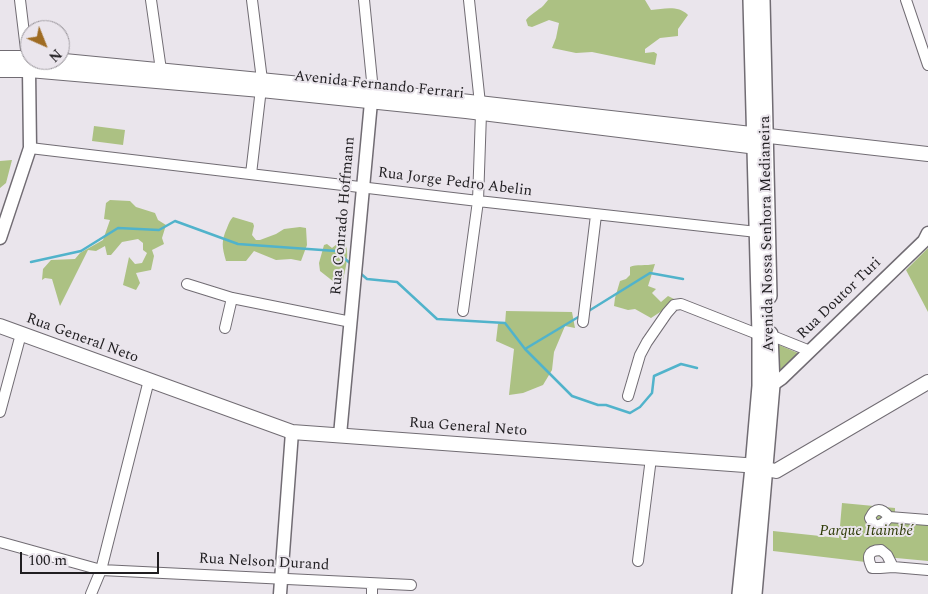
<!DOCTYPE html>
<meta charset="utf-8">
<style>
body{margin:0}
#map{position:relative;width:928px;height:594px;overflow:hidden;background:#eae5ec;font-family:Spectral,serif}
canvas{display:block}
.north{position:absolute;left:20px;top:20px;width:50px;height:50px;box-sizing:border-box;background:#eae5ec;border:1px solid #99959b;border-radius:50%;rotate:136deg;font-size:14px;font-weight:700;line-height:20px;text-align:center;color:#201e21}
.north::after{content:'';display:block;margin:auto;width:18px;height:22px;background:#9f6c23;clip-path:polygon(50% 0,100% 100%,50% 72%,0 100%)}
.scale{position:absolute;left:20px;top:552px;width:139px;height:22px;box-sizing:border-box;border:2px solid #201e21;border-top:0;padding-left:6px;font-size:15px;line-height:18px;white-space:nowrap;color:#201e21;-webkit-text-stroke:4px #eae5ec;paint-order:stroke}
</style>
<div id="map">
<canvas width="928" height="594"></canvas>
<div class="north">N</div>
<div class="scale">100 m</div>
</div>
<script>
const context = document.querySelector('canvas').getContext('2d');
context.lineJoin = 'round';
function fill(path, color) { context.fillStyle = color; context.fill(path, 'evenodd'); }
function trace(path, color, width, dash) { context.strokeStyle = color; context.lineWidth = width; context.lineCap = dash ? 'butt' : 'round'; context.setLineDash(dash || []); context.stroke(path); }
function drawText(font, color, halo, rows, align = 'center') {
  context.font = font + ' Spectral,serif'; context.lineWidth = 4; context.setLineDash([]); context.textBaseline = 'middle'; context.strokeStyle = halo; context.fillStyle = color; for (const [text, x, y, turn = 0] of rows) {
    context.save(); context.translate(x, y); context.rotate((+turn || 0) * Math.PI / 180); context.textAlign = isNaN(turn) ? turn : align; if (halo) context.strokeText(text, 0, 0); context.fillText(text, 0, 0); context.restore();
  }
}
fill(new Path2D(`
 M548 0H645L651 10C664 9 678 5 688 15L678 29V36L660 38 645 49V53L654 52 657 54 655 65 592 52 576 53 552 48 556 38 559 23 549 20 532 27 528 26 526 20C530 15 534 13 539 9 543 7 545 3 548 0Z
 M94 126 125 130 123 145 92 141Z
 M12 160 6 183 0 188V161Z
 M110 200 130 201 136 207 155 213 158 220 166 225 162 238 164 244 152 250 154 256 151 270 136 273 140 283 136 290 123 285 129 257 135 264 142 263 147 253 143 250V243L138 239 122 242 111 255H107L105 246 96 251 88 250 60 306 52 279 45 278 42 280 43 269 51 260 75 259 80 253 103 240 110 220 104 219 106 203Z
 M233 217 253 223 254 226 252 235 256 240H260L276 234 284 229 300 227 306 228 307 245 301 261 291 259 276 260 254 251 246 261H226C222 247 221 241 227 228 229 223 230 220 233 217Z
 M342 240C352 249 345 269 343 281L340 283 334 282 320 271 319 263 324 245 327 244 332 248Z
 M928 248V312L906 270Z
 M655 264 648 286 656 289 652 293 661 302 668 296 676 300 668 307 651 318 635 309 628 310 614 306 615 298 620 281 626 279 630 275V267C636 264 646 266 655 264Z
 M506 311 572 312 575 328 565 326 554 352 552 370 543 385 523 393 509 395 514 349 496 341 498 324H505Z
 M779 345 798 353 779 371Z
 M842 503 895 508V520L928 524V561L875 556 874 563 773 551V531L839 538Z`), '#acc183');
trace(new Path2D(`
 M31 262 81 251 118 228 159 230 175 221 238 244 336 251 351 264
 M360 273 367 279 397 282 437 319 505 323 525 349 580 316
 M587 312 650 273 683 279
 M525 349 572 396 598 405H606L630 413 640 407 652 393 654 376 681 364 697 368`), '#51b3cb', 2.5);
const minor = new Path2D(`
 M20 0 27 58
 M151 0 161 70
 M364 0 373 91
 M906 0 928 65
 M30 148 478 201 757 232
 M251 174 262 80 252 0
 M187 284 232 298 351 322
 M463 311 478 201 481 113 469 0
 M583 322 596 215
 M225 328 232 298
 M770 335 810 351
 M628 396 640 355 647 342 667 313 674 305 681 304 760 335
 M0 412 21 334
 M889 517C885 522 882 526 874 525L870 518C875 507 882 508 889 517L928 520
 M0 542 101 570 411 585
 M638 561 651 458
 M893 567 887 555 881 550C867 550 867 558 872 568H880L893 567 928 570
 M91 594 101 570 149 380
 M372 594V584`);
const tertiary = new Path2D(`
 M0 238 30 148 29 70 28 60
 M772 385 782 378 924 241 928 233
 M340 435 371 102 373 92
 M280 594 292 432`);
const secondary = new Path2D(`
 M0 58H30
 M54 60 373 91 928 154
 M0 70H29L261 90 466 111 765 148
 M0 326 292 432 745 465 776 471 928 382`);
const primary = new Path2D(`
 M762 0 769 296
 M740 594 753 467 760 386V335L751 0
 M754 594 772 385 770 334`);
trace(minor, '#716c73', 12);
trace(tertiary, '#716c73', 15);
trace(secondary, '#716c73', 16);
trace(primary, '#716c73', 18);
trace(minor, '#fff', 10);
trace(tertiary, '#fff', 12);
trace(secondary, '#fff', 14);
trace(primary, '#fff', 15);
drawText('15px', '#201e21', '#eae5ec', [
 ["Avenida Fernando Ferrari",379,86,6],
 ["Rua Jorge Pedro Abelin",455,183,7],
 ["Rua Conrado Hoffmann",344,216,-85],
 ["Avenida Nossa Senhora Medianeira",768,234,-91],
 ["Rua Doutor Turi",840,299,-44],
 ["Rua General Neto",82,339,20],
 ["Rua General Neto",468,428,4],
 ["Rua Nelson Durand",264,563,3]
]);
drawText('italic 15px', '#2f3c07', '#eae5ec', [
 ["Parque Itaimbé",866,532]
]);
</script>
